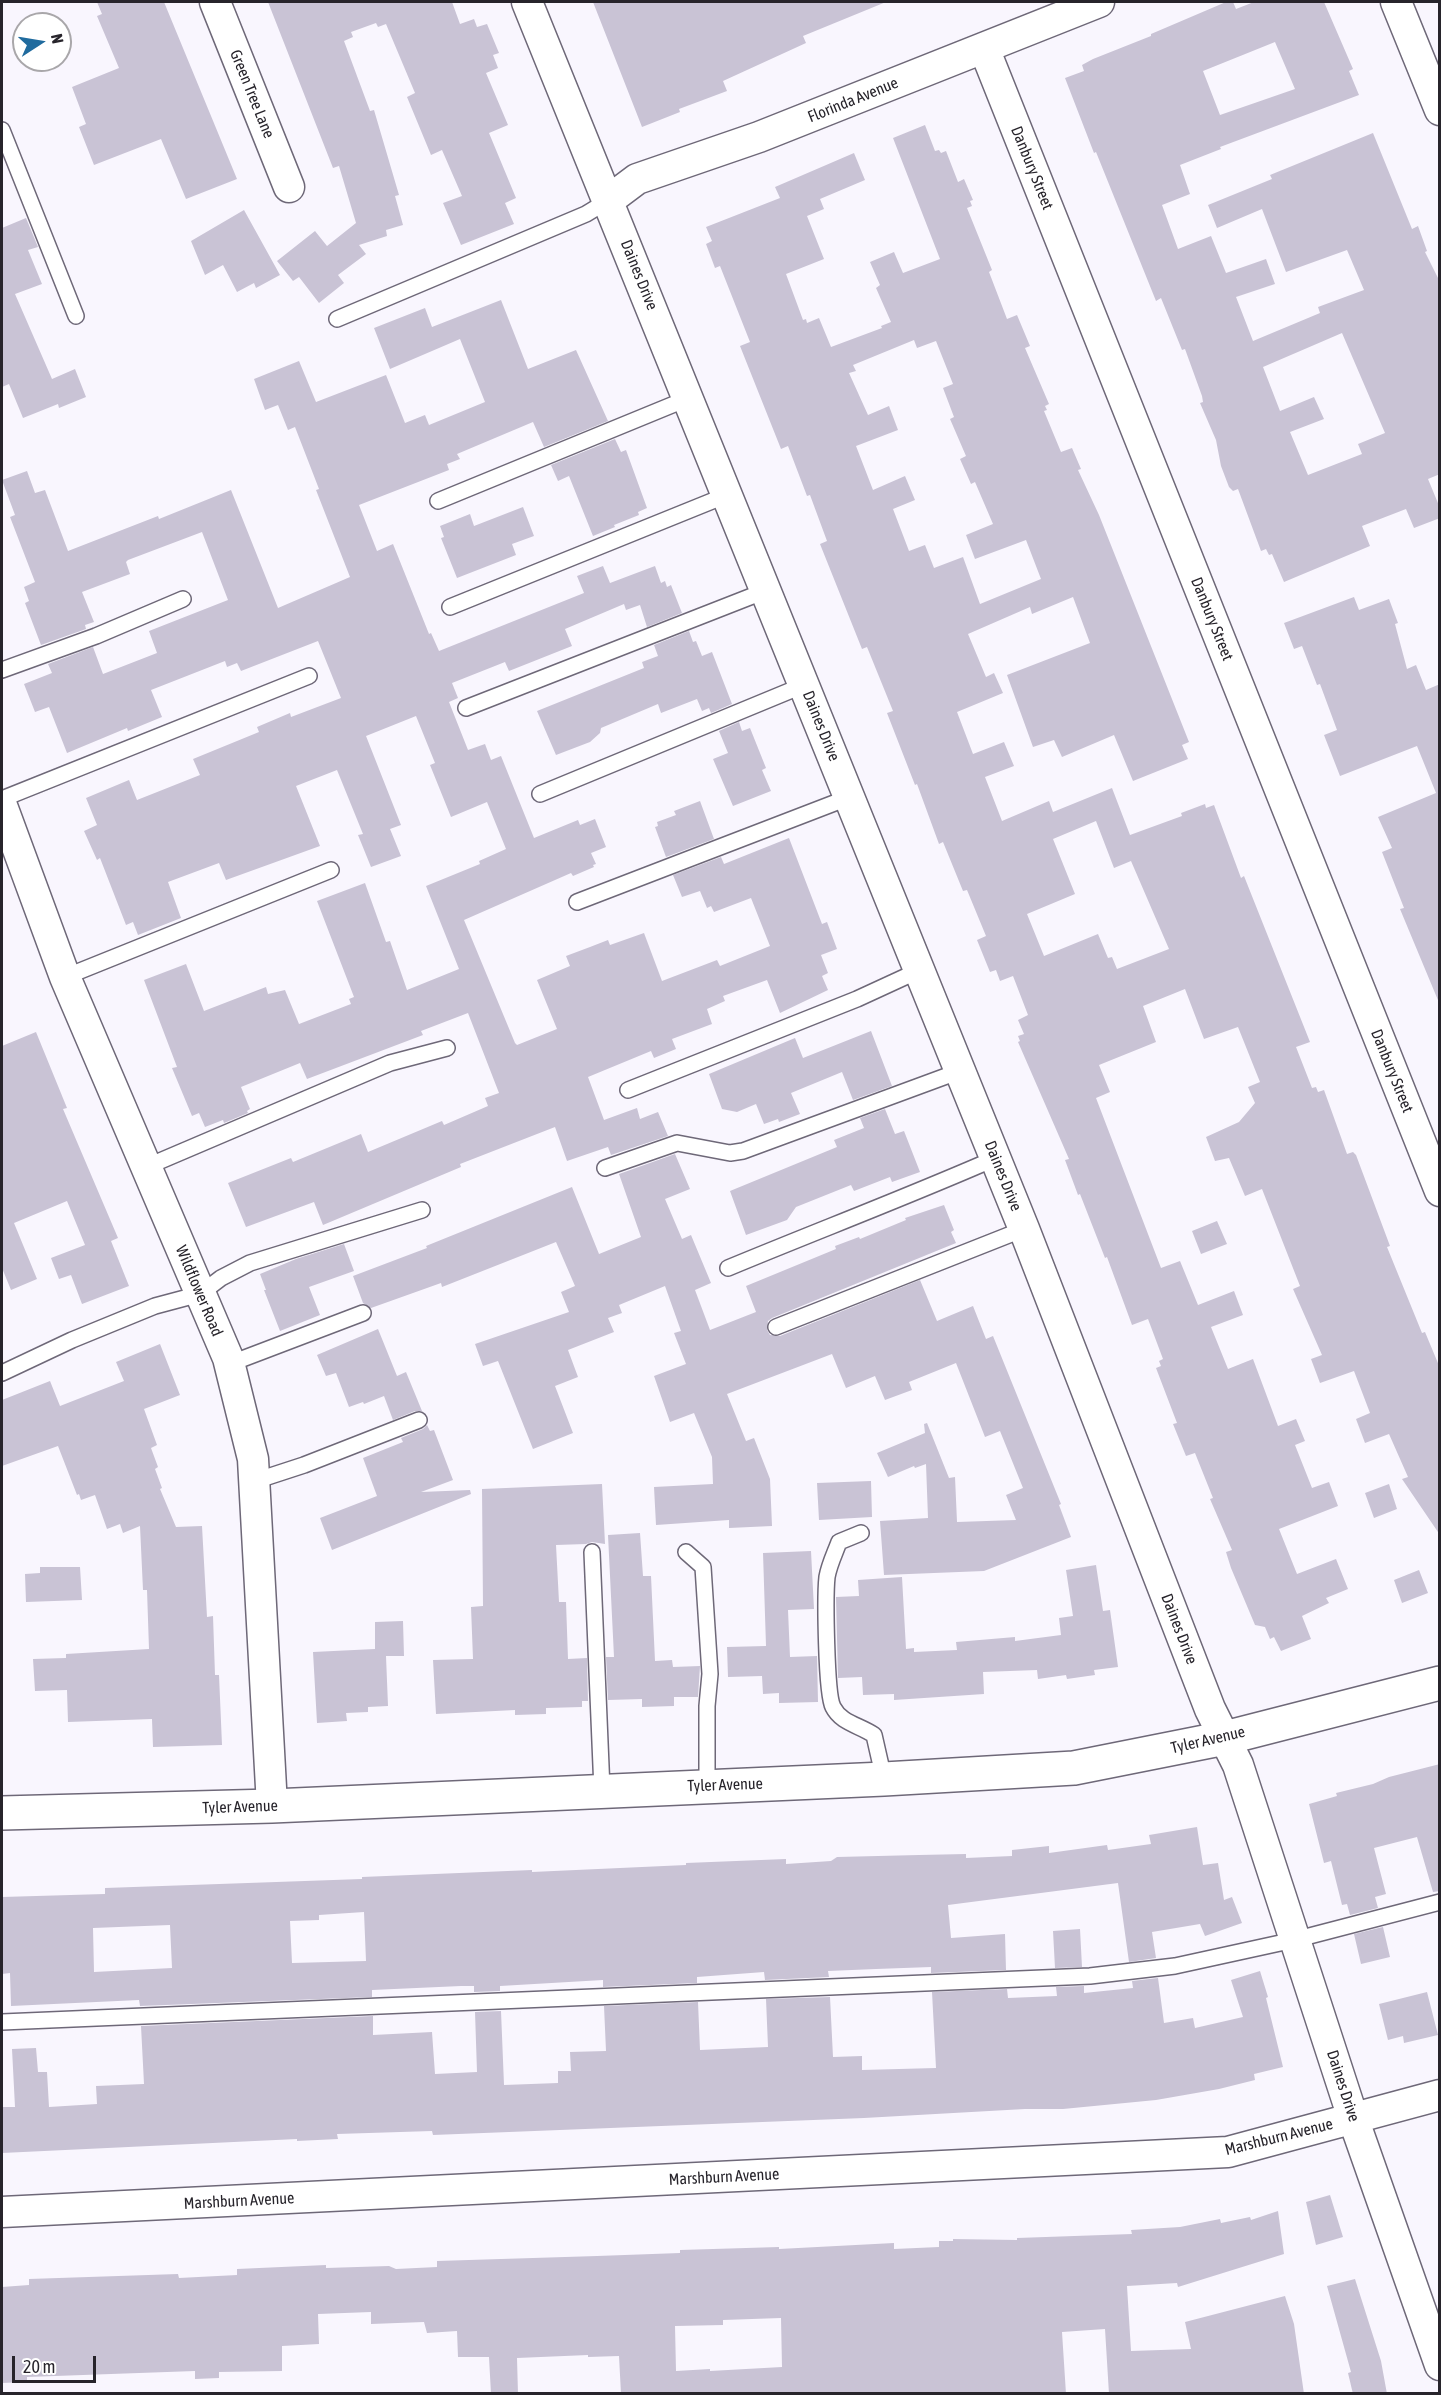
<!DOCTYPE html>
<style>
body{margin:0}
#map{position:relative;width:1441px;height:2395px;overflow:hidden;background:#f9f6fe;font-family:"Asap Condensed",sans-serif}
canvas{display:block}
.frame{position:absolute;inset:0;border:3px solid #27242b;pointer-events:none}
.north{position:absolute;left:12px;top:12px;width:60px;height:60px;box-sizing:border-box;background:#fff;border:2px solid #a9a7aa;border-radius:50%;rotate:78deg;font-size:16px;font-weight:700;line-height:24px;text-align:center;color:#27242b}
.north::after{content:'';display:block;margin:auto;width:21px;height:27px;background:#206b9e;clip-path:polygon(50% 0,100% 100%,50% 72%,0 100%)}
.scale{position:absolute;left:12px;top:2356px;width:84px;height:27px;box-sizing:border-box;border:3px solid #27242b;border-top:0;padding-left:8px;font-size:18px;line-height:21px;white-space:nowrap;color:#27242b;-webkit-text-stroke:4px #fff;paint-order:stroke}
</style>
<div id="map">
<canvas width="1441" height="2395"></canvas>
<div class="frame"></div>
<div class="north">N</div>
<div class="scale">20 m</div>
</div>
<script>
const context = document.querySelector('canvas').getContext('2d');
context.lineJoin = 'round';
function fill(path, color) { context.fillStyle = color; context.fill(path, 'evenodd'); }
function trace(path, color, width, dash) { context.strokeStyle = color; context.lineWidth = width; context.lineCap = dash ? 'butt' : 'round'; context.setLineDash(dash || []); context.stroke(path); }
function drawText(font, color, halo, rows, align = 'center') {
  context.font = font + ' "Asap Condensed",sans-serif'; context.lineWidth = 4.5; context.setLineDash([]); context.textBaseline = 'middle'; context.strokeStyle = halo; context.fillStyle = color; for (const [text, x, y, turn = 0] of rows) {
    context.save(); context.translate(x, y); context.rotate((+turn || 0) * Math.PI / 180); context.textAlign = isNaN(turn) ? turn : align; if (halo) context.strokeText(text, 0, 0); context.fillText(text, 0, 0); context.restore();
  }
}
fill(new Path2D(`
 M97 2H164L237 179 186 199 161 139 94 165 79 127 86 124 72 87 119 68 97 16 102 14Z
 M268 2H452L460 24 474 19 477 27 487 24 499 53 493 55 498 68 486 73 508 125 489 133 516 198 505 203 514 224 461 245 443 203 462 196 442 150 431 155 407 97 415 93 386 24 378 27 376 23 351 32 353 37 344 41 370 111 374 110 399 195 395 196 403 225 386 230 387 236 359 245 366 254 338 275 344 283 319 303 299 277 293 281 277 261 315 231 327 246 356 223 339 166 333 168Z
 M593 2H886L803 36 806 43 723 81 727 91 679 109 680 112 642 127Z
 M1226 2H1233L1236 9 1254 2H1324L1353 69 1349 71 1359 95 1220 147 1221 149 1180 165 1190 194 1162 205 1178 249 1211 236 1226 273 1266 259 1275 284 1236 297 1253 341 1320 313 1318 307 1364 290 1347 250 1286 272 1262 209 1217 228 1208 205 1272 179 1270 175 1373 133 1412 229 1418 226 1427 251 1425 252 1440 282V474L1428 479 1440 508V518L1414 528 1406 509 1362 526 1370 546 1284 582 1272 554 1269 555 1266 549 1261 551 1238 489 1233 491 1229 487 1221 466 1216 440 1200 403 1203 402 1202 396 1185 349 1182 350 1161 298 1156 301 1096 152 1094 153 1065 78 1084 71 1082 65 1093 59 1151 36V34ZM1275 42 1295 89 1220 115 1203 71ZM1342 333 1385 433 1358 444 1362 454 1308 475 1290 432 1324 419 1314 397 1280 411 1263 367Z
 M925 125 935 151 939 150 941 153 946 151 958 182 964 179 973 200 970 201 972 206 967 208 992 270 989 272 1007 319 1017 315 1030 346 1025 348 1049 404 1045 406 1047 410 1044 411 1061 452 1072 448 1081 469 1078 470 1099 515 1189 742 1182 745 1188 759 1133 781 1114 735 1062 757 1054 740 1033 747 1007 675 1090 643 1073 597 1032 614 1030 607 968 634 986 677 994 673 1003 693 957 712 973 754 1004 742 1014 766 985 777 1002 821 1049 801 1053 812 1112 788 1130 835 1182 816 1181 813 1205 804 1206 808 1214 805 1241 878 1244 876 1310 1042 1296 1047 1312 1088 1316 1087 1318 1092 1324 1090 1347 1154 1353 1152 1356 1155 1390 1246 1387 1247 1422 1333 1425 1332 1440 1368V1535L1402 1479 1408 1477 1389 1434 1365 1443 1356 1419 1370 1413 1354 1371 1320 1383 1311 1359 1322 1355 1293 1289 1300 1286 1262 1189 1245 1196 1229 1158 1215 1161 1206 1137 1239 1122 1255 1103 1248 1087 1260 1082 1238 1027 1204 1039 1185 989 1143 1006 1156 1042 1099 1065 1110 1092 1096 1098 1161 1268 1180 1261 1198 1305 1234 1291 1243 1315 1211 1327 1228 1369 1253 1359 1278 1426 1296 1419 1305 1441 1295 1445 1312 1488 1329 1482 1338 1506 1279 1529 1297 1574 1336 1559 1348 1589 1326 1598 1329 1603 1302 1616 1311 1639 1281 1651 1274 1637 1270 1639 1265 1627 1255 1625 1231 1568 1226 1552 1232 1550 1210 1499 1213 1498 1195 1453 1186 1456 1173 1424 1177 1423 1156 1368 1161 1366 1159 1361 1163 1359 1148 1319 1132 1325 1107 1257 1105 1258 1080 1194 1078 1195 1065 1160 1069 1159 1018 1042 1020 1041 1018 1036 1024 1034 1018 1020 1028 1015 1013 976 1000 981 996 970 990 972 977 940 986 936 967 890 963 891 943 842 939 844 917 784 915 785 887 713 893 711 867 647 862 649 820 544 827 541 810 495 807 496 788 446 781 449 740 346 750 342 720 266 715 268 706 244 712 241 706 227 780 198 775 187 854 153 865 180 820 199 824 209 807 216 824 259 786 274 803 320 806 319 807 323 819 318 831 347 882 328 881 326 891 322 876 288 880 285 870 262 894 252 903 273 940 259 893 138ZM914 340 917 348 936 341 953 384 943 388 954 417 950 419 966 456 960 459 971 484 975 482 993 524 966 535 975 559 1026 540 1041 579 980 604 963 557 934 568 925 545 909 551 893 509 915 500 905 476 873 490 856 446 898 430 889 406 868 415 849 373 856 371 853 365ZM1096 821 1114 868 1131 861 1169 949 1117 969 1112 957 1108 958 1098 934 1044 956 1027 914 1075 894 1053 839Z
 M244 210 280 275 256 288 254 283 237 292 223 265 205 275 191 241Z
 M26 218 38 247 28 250 42 284 15 294 52 379 75 369 86 397 59 408 58 404 23 418 9 384 2 387V228Z
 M501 300 528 369 576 350 608 421 544 447 533 422 457 454 460 459 447 464 449 470 359 505 377 551 393 544 429 634 431 633 439 651 584 593 577 576 603 566 610 583 655 566 661 583 665 581 667 587 671 585 682 613 647 627 640 605 626 610 624 604 565 629 572 646 509 671 505 662 452 683 458 698 449 702 468 750 485 744 491 760 501 756 534 838 578 820 580 825 595 819 606 847 591 853 596 864 593 865 594 867 573 876 571 873 464 920 515 1043 517 1045 557 1029 537 980 570 966 566 956 590 947 608 940 610 945 644 933 662 981 717 960 720 966 770 946 751 898 714 912 711 906 707 908 700 891 682 897 673 875 721 857 724 864 789 838 822 924 827 922 837 949 821 955 828 973 822 976 828 990 780 1013 767 980 723 996 725 1001 707 1009 712 1024 672 1039 676 1049 654 1058 651 1051 588 1077 604 1120 637 1108 640 1119 658 1112 668 1136 611 1155 608 1147 567 1161 555 1127 460 1164 461 1167 323 1225 314 1202 246 1227 228 1183 291 1158 293 1162 361 1134 368 1152 442 1121 444 1125 488 1106 485 1098 499 1093 468 1013 421 1031 423 1035 307 1079 300 1063 241 1087 250 1109 247 1111 248 1113 224 1123 223 1120 205 1127 199 1113 192 1116 172 1068 177 1067 144 980 186 964 204 1011 266 987 268 994 285 990 299 1024 351 1004 349 999 354 997 317 901 365 883 386 942 390 941 407 990 459 969 426 886 480 864 479 861 506 849 487 802 451 817 430 765 435 763 416 716 366 736 401 825 390 829 401 856 371 867 358 835 363 834 337 770 296 786 320 846 226 880 219 863 168 882 181 918 138 935 133 922 126 925 100 858 97 860 84 831 97 825 86 798 129 780 137 800 200 775 193 759 259 732 257 727 290 713 291 717 341 698 318 641 241 671 237 663 227 667 225 661 151 690 162 717 128 731 127 728 67 753 49 707 35 712 24 684 52 673 48 664 93 647 103 674 157 653 149 631 228 600 202 532 128 560 126 562 130 574 82 592 94 622 85 625 86 629 41 645 25 603 29 601 24 587 35 582 10 517 15 515 2 480 27 471 35 493 45 490 68 551 158 516 159 519 231 490 278 608 350 577 316 490 319 489 295 427 288 430 278 405 265 410 254 379 299 361 316 402 386 375 405 423 425 415 429 425 485 402 460 339 390 369 374 328 425 308 432 327Z
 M615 439 621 452 626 450 647 508 638 512 639 515 614 525 615 527 593 536 569 476 558 481 551 465Z
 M523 507 534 536 512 544 516 555 457 578 441 538 444 537 440 526 470 514 474 526Z
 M1354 597 1359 610 1389 599 1398 623 1395 624 1407 669 1416 665 1426 690 1440 684V1005L1400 909 1404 908 1382 852 1392 848 1378 817 1436 793 1417 746 1340 776 1324 735 1337 730 1320 684 1317 685 1302 646 1294 649 1284 623Z
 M689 631 693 642 696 641 702 656 712 652 732 704 711 713 709 708 702 711 697 699 661 713 658 704 601 728 600 733 590 742 556 755 537 711 644 668 642 662 658 656 654 645Z
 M739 722 742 731 750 728 766 768 762 770 771 791 733 806 713 759 728 753 719 731Z
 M700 801 714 839 666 857 655 827 658 826 657 822 676 815 674 811Z
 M871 1031 892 1086 853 1100 842 1072 791 1093 800 1114 779 1122 778 1119 764 1124 756 1104 737 1112 722 1109 709 1074 795 1038 803 1058Z
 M36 1032 67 1108 63 1109 118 1238 111 1241 129 1286 82 1304 71 1275 59 1279 51 1258 85 1245 67 1201 14 1223 37 1279 11 1290 2 1268V1046Z
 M885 1109 895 1134 904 1131 920 1172 892 1182 890 1177 854 1191 851 1185 796 1207 787 1220 746 1235 730 1191 837 1147 834 1140 864 1128 860 1118Z
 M675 1154 690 1189 665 1199 682 1239 691 1235 711 1283 695 1290 710 1330 756 1312 746 1286 836 1249 835 1246 859 1237 860 1239 906 1220 905 1218 944 1205 954 1230 951 1232 956 1243 772 1318 768 1321 767 1330 770 1335 780 1336 920 1280 937 1321 973 1306 986 1339 993 1336 1061 1504 1059 1505 1071 1537 984 1571 884 1575 880 1521 928 1518 926 1464 915 1468 914 1466 888 1477 877 1453 925 1433 924 1424 927 1423 949 1478 955 1477 957 1522 1016 1520 1006 1495 1023 1488 1000 1431 985 1437 956 1363 909 1382 912 1390 885 1400 875 1376 846 1388 832 1354 727 1394 746 1441 754 1438 770 1479 772 1526 729 1528V1520L656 1525 654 1487 713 1484 712 1457 694 1413 670 1422 654 1376 686 1364 674 1333 681 1331 665 1286 619 1305 622 1313 608 1318 614 1332 568 1350 578 1377 555 1386 573 1433 533 1449 498 1361 483 1366 475 1344 569 1312 561 1292 575 1286 556 1242 442 1287 441 1283 371 1308 363 1303 353 1276 427 1248 426 1246 572 1187 599 1254 641 1237 619 1174Z
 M1217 1221 1227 1244 1201 1254 1192 1231Z
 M344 1244 354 1271 309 1287 320 1315 280 1331 264 1290H266L260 1274 296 1259Z
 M378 1329 397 1376 406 1372 422 1411H415L393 1420 384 1396 364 1404 363 1402 349 1407 336 1373 326 1376 317 1355Z
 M160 1344 180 1395 144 1409 157 1445 151 1448 158 1467 155 1469 162 1488 160 1489 176 1527 202 1526 207 1617 213 1616 215 1675H219L222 1745 153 1747 152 1719 68 1722 67 1690 35 1691 33 1659 66 1658V1654L149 1649 147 1590H143L140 1526 123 1533 120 1524 107 1529 95 1495 81 1500 79 1494 77 1495 58 1446 2 1466V1400L50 1381 60 1406 124 1381 116 1362Z
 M427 1425 430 1431 434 1430 453 1480 421 1492 470 1490 471 1494 332 1550 320 1518 377 1496 363 1458 403 1442 401 1438 423 1429Z
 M871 1481 872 1517 819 1520 817 1483Z
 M602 1484 605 1544 592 1542 586 1544 556 1545 559 1602H566L568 1659 587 1658 588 1701H582V1707L546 1708V1714L515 1715V1710L436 1714 433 1660 473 1659 471 1607 483 1606 482 1489Z
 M1389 1484 1397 1509 1374 1518 1365 1493Z
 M640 1533 643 1576H651L655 1661 672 1660 673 1667 700 1666 698 1697H674V1706L642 1707V1699L608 1700 606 1657H614L608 1535Z
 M811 1551 814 1609 788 1610 790 1657 817 1656 818 1702 779 1703V1693L763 1694 762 1676 728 1677 727 1647 766 1646 763 1553Z
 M1096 1565 1103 1611 1110 1610 1118 1667 1094 1670 1095 1675 1067 1679 1066 1675 1038 1679 1037 1670 983 1672 984 1694 894 1700V1694L863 1695 862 1677 838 1678 836 1597 859 1596 858 1580 902 1577 906 1649 914 1648V1652L957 1650 956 1642 1015 1637V1641L1061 1635 1059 1618 1073 1616 1066 1570Z
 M40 1567H80L82 1600 26 1602 25 1574 40 1573Z
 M1419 1570 1428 1593 1402 1603 1394 1580Z
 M403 1621 404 1656H386L388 1706 368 1707V1712L346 1713 347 1721 317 1723 313 1652 375 1649V1622Z
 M1440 1764V1891L1433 1892 1417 1837 1374 1848 1386 1894 1375 1897 1378 1908 1350 1915 1347 1904 1342 1905 1331 1861 1324 1863 1309 1804 1337 1796 1336 1793 1373 1784 1389 1777Z
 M1197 1827 1203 1865 1218 1863 1224 1900 1232 1897 1242 1923 1205 1936 1200 1924 1152 1932 1156 1958 1129 1962 1118 1883 948 1905 951 1938 1005 1934 1006 1970 931 1973V1967L876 1969 828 1971 829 1977 765 1980 764 1972 697 1977V1983L603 1987V1980L500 1986V1991L474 1992V1986H461L372 1990V1997L140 2006 139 2000 11 2006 10 1973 2 1974V1897L105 1894V1888L362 1879V1877L532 1870V1872L686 1865V1863L786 1859V1864L831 1861 837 1857 919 1855 966 1854V1858L1012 1856V1850L1049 1846V1853L1107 1845 1108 1850 1151 1844 1149 1835ZM364 1912 366 1961 292 1963 290 1921 319 1920V1915ZM170 1925 172 1968 94 1972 93 1928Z
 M1383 1927 1390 1957 1361 1964 1354 1934Z
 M1080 1929 1082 1967 1055 1968 1053 1931Z
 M1260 1971 1268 1997 1266 1998 1283 2067 1254 2074 1255 2080 1219 2089 1156 2100 1063 2109H1025L864 2118 433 2135 432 2131 337 2134 338 2139 297 2141V2139L2 2153V2107H15L12 2049 36 2048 38 2072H47L49 2107 97 2104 96 2086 144 2084 141 2026 373 2016V2035L432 2032 435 2074 477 2072 475 2012 501 2011 504 2085 558 2083V2071H571L570 2052 606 2051 604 2006 698 2002 700 2050 768 2047 766 1999 830 1997 833 2057 862 2056V2070L936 2068 932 1992 1007 1989 1008 1998 1057 1996 1056 1987 1084 1986V1993L1133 1988 1132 1981 1158 1978 1164 2023 1193 2018 1195 2028 1243 2017 1231 1980Z
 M1427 1992 1438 2035 1404 2043 1403 2036 1388 2040 1379 2004Z
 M1330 2195 1343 2237 1316 2245 1306 2202Z
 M1278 2211 1284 2254 1178 2287 1177 2283 1127 2286 1131 2351 1191 2349 1185 2322 1285 2296 1294 2324 1304 2394H1109L1105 2329 1062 2332 1066 2394H621L619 2356 588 2357V2355L517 2358 518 2394H491L489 2357H458L457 2331 427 2333 424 2322 371 2324V2312L318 2314 319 2344 282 2346V2371L219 2372V2378L195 2379V2371L27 2377V2382L2 2383V2287L29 2285V2279L178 2274 179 2278 237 2275V2269L326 2265V2268L389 2266 396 2269 437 2267V2261L597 2256 680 2253V2250L779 2247V2249L894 2243V2249L939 2247V2241H953V2239L1017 2240V2238L1132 2234 1131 2230 1180 2227 1220 2219 1221 2223 1250 2217 1251 2220ZM781 2318 782 2367 710 2371V2369L676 2371 675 2326 723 2325V2320Z
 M1355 2279 1381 2361 1387 2394H1353L1348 2373 1351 2372 1327 2286Z`), '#c9c3d5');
const service = new Path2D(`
 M2 130 76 316
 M337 319 586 214 609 200
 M438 501 689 398
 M450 607 727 495
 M2 670 96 636 183 599
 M466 708 765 591
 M540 794 804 685
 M2 799 309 676
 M577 902 850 797
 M65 977 331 870
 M628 1090 857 999 920 970
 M146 1167 390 1063 447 1048
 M605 1168 677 1143 730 1153 743 1151 960 1071
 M728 1268C817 1231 907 1197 996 1158
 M776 1327 1024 1229
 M229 1364 363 1313
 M2 1373 72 1340 155 1306 200 1294 221 1278 250 1263 422 1210
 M255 1481 304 1465 419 1420
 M861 1533 839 1542C835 1553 829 1565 827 1577 825 1595 826 1694 833 1707 841 1723 859 1725 874 1735L884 1779
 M592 1552 602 1790
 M686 1552 703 1567 710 1674 707 1706V1785
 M2 2022 1090 1976 1175 1966 1294 1940 1440 1902`);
const minor = new Path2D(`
 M215 2 289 187
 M527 2 1024 1229 1210 1709 1238 1765 1353 2118 1440 2365
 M1396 2 1440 110
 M984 48 1440 1191
 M609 200 637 179 759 137 1099 2
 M2 806 65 977 228 1358 253 1459 272 1806
 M2 2212 1228 2152 1440 2095`);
const tertiary = new Path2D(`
 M2 1813 272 1806 884 1779 1074 1768 1225 1738 1440 1683`);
trace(service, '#6e6878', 18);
trace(minor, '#6e6878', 33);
trace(tertiary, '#6e6878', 36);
trace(service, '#fff', 15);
trace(minor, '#fff', 30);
trace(tertiary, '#fff', 33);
drawText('16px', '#27242b', '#fff', [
 ["Green Tree Lane",252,94,68],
 ["Florinda Avenue",853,100,-22],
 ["Danbury Street",1032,168,68],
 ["Daines Drive",639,275,68],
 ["Danbury Street",1212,619,68],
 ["Daines Drive",821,726,68],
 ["Danbury Street",1392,1071,68],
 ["Daines Drive",1003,1176,68],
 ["Wildflower Road",199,1291,67],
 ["Daines Drive",1179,1629,69],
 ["Tyler Avenue",1208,1740,-13],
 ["Tyler Avenue",725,1785,-2],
 ["Tyler Avenue",240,1807,-2],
 ["Daines Drive",1343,2086,72],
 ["Marshburn Avenue",1279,2137,-14],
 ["Marshburn Avenue",724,2177,-3],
 ["Marshburn Avenue",239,2201,-3]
]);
</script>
